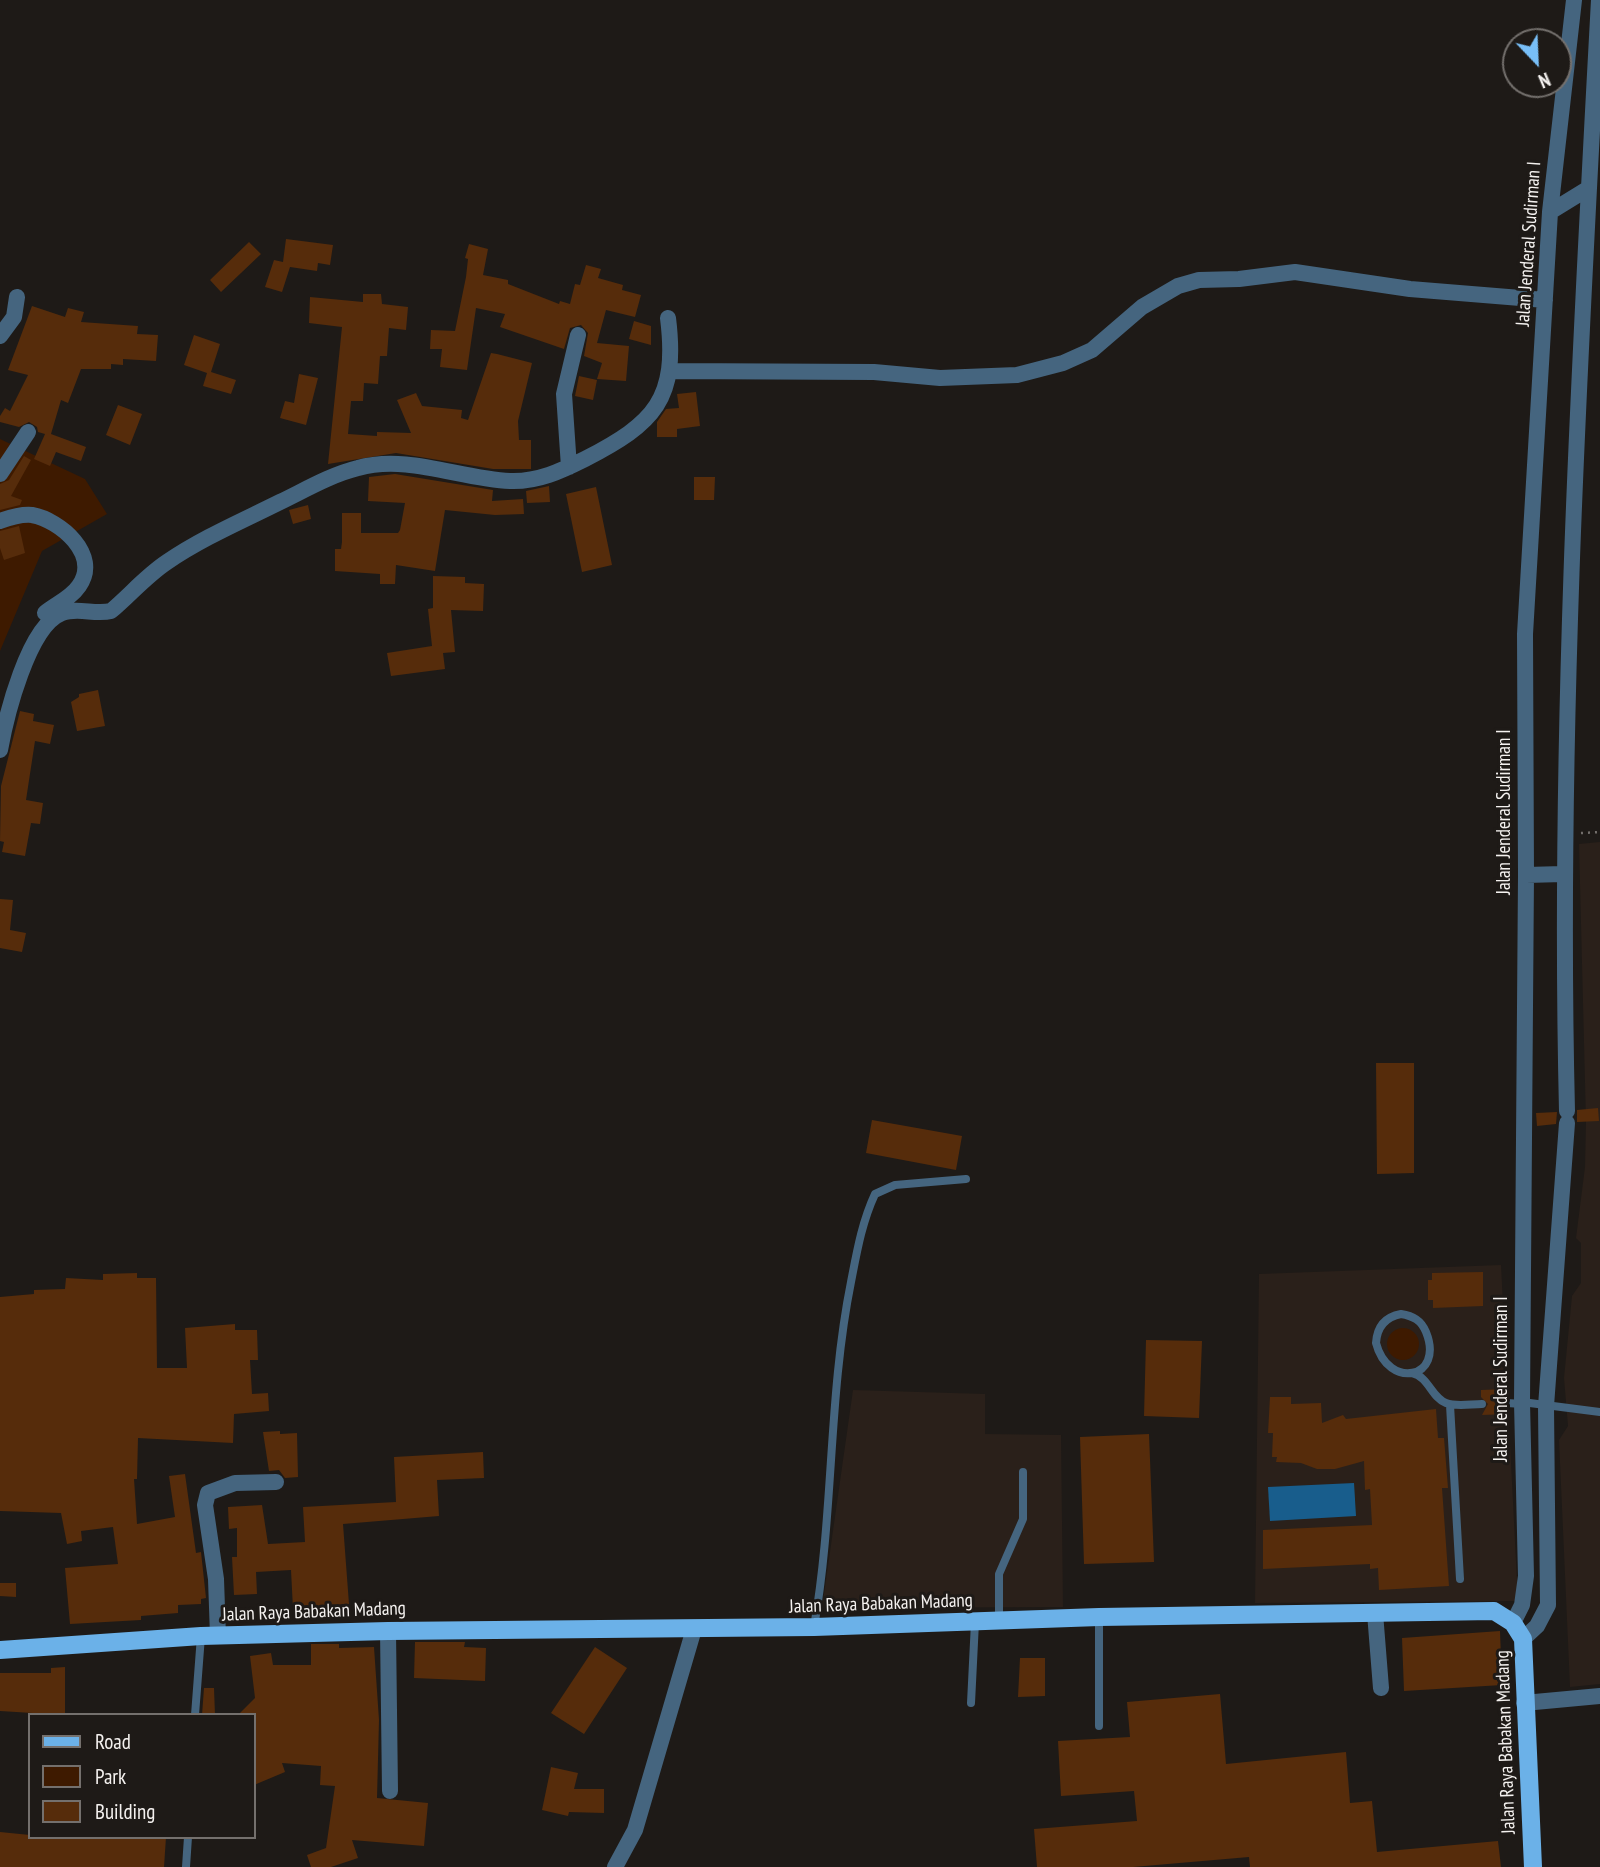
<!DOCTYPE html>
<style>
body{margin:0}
#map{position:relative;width:1600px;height:1867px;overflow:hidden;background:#1e1a17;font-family:"PT Sans Narrow",sans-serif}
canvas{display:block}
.legend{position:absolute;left:28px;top:1713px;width:228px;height:126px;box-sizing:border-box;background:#1e1a17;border:2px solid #74706d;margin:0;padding:9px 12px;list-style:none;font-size:21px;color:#f4f1ef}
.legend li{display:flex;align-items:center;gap:14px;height:35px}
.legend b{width:35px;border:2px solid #74706d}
.north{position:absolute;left:1502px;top:28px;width:70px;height:70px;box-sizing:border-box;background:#1e1a17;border:2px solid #74706d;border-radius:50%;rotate:157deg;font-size:19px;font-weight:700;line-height:28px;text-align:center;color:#f4f1ef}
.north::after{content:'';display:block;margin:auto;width:24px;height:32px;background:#78bff8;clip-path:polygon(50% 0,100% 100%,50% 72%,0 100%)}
</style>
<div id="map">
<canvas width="1600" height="1867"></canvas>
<ul class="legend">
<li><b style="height:9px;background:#6bb1e8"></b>Road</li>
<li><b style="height:19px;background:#3e1a00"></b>Park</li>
<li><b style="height:19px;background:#562c0b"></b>Building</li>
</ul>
<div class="north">N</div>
</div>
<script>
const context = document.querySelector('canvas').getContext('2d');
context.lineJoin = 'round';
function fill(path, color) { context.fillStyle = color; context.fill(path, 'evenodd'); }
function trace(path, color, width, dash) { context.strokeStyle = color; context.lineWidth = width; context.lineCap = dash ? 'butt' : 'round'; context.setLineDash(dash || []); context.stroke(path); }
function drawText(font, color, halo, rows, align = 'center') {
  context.font = font + ' "PT Sans Narrow",sans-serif'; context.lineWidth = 6; context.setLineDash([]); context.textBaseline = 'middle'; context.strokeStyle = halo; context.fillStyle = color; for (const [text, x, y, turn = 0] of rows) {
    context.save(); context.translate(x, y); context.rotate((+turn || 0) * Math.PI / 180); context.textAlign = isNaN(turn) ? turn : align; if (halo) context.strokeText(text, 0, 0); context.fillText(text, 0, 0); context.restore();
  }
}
fill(new Path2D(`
 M1600 842V1684L1570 1687 1559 1440 1568 1426 1564 1378 1572 1296 1581 1283V1243L1576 1238 1585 1167 1586 1122 1579 844Z
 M1501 1265 1518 1601 1255 1603 1259 1274Z
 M853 1390 985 1394V1434L1061 1435 1063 1607 822 1608Z`), '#2a201a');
fill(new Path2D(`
 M0 439 85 479 107 514 42 551 0 651Z
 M1387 1344a16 16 0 1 1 32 0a16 16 0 1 1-32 0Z`), '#3e1a00');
fill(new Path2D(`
 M1354 1483 1356 1516 1270 1521 1268 1487Z`), '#185d8c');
fill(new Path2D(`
 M286 239 333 245 330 265 318 263 317 271 290 267 282 292 265 287 274 260 283 262Z
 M249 242 261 254 221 292 210 280Z
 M469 244 488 249 483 275 508 280V284L559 304 560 301 570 304 575 284 580 285 586 265 601 269 598 278 623 285 622 290 641 295 635 317 606 310 597 343 629 346 626 381 597 379 602 363 584 356 588 333 581 325 570 328 564 349 500 327 505 314 476 308 467 370 440 367 442 349H430L431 330 455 331 466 277 468 259 465 258Z
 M363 294H381L382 304 408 307 406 330 389 328 387 356H380L378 384 364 383 363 401H351L348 434 377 436V432L411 433 397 400 416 393 422 406 462 410 461 418 468 420 491 353 497 354 532 363 518 421 519 440H531V469H493L396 453 328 464 342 327 309 323 310 297 363 302Z
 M32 306 65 317 68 308 84 312 81 322 138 326 137 334 158 335 156 361 123 359V365L111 364V369H81L68 403 61 400 51 434 86 447 81 461 56 452 50 466 34 459 45 434 38 432 37 427 29 422 19 427 0 422V416L5 408 10 411 28 375 8 370Z
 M634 321 651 326V345L629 339Z
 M194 335 220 344 211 372 236 380 231 394 203 386 207 373 184 365Z
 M299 374 318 378 306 425 280 418 285 401 294 403Z
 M579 376 597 380 593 400 575 396Z
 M696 392 700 426 677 429V437H657V422L666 409 679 408 677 394Z
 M118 405 142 414 130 445 106 435Z
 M24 456 31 460 11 496 22 500 20 505 0 510V484L9 480Z
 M395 474 493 490 492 501 523 499 524 514 495 515 445 510 435 571 396 565 395 584H380V574L335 571V549H341L342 542V513H361V533H398L400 530 405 503 368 501 369 477Z
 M694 477H715L714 500H694Z
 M549 486 550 502 527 503 526 491Z
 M596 487 612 565 582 572 566 494Z
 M308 505 311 519 293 524 289 510Z
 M19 526 25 553 4 560 0 548V531Z
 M433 576 465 577V583L484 584 483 611 451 610 455 652 443 653 445 669 391 676 387 653 432 646 428 609 433 608Z
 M98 690 105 726 77 731 71 702 79 697V694Z
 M20 711 34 714 33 721 54 725 50 744 35 741 26 800 43 803 40 824 31 823 25 856 2 852 4 842 0 841 1 786Z
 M0 899 13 900 10 930 26 933 22 952 0 948Z
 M1376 1063H1414V1173L1377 1174Z
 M1598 1108 1599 1121 1577 1122V1110Z
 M1557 1112 1556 1124 1537 1126 1536 1113Z
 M872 1120 962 1136 956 1170 866 1153Z
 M1483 1272V1306L1433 1308V1300H1428V1280H1432V1273Z
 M137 1273V1278H156L157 1368H187L185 1328 235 1324V1330H257L258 1360H250L252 1394 268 1393 269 1411 234 1414 233 1443 138 1438 137 1479H134L137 1524 175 1517 169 1476 185 1474 196 1553 201 1552 206 1598 201 1599V1604L178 1605V1613L141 1616V1620L70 1624 65 1568 118 1564 113 1527 81 1531 82 1541 67 1544 61 1513 0 1511V1297L34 1294V1290L65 1289 66 1278 103 1280V1274Z
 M1146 1340 1202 1341 1199 1418 1144 1416Z
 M1507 1389V1396L1501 1403 1508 1414 1482 1415 1488 1404 1481 1397V1390Z
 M1270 1397H1291V1404L1321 1403 1322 1423 1343 1415 1346 1419 1436 1409 1438 1438H1444L1448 1488H1442L1449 1586 1379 1590 1378 1568 1370 1569V1564L1263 1569V1530L1372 1525 1370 1489 1365 1490 1364 1461 1335 1469H1317L1301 1463 1276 1462 1277 1457H1272L1273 1433H1268Z
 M280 1431V1434L297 1433 298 1477 285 1478 279 1470 269 1471 263 1432Z
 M1149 1434 1154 1562 1084 1564 1080 1437Z
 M483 1452 484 1478 437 1480 439 1516 343 1524 349 1604 293 1609 291 1570 256 1572 257 1594 234 1595 232 1557H237V1528L229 1529 228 1507 262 1505 268 1544 305 1542 303 1507 396 1502 394 1457Z
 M0 1583H16V1597L0 1596Z
 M1500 1631 1502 1685 1404 1691 1402 1638Z
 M415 1642H465L464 1647 486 1648 485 1681 414 1678Z
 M311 1644H339V1648L374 1647 379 1720 377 1798 428 1803 424 1846 352 1840 358 1858 331 1867H311L307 1855 326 1848 335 1786 320 1785 321 1766 282 1763 285 1772 254 1785V1715H238L255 1698 250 1656 271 1653 273 1665H311Z
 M595 1647 627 1668 584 1734 551 1713Z
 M1020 1658H1045V1696L1018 1697Z
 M65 1667V1715L0 1711V1673H51V1668Z
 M204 1688H214L215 1715H202Z
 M1220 1694 1226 1764 1346 1752 1350 1803 1372 1801 1377 1852 1498 1841 1501 1867H1250L1249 1857 1133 1867H1037L1034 1829 1137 1821 1134 1791 1061 1796 1058 1741 1130 1737 1127 1702Z
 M551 1767 578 1773 574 1789H604V1813L569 1812 568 1816 542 1810Z
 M0 1832 30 1835V1837H166L164 1867H0Z`), '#562c0b');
trace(new Path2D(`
 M1581 833 1600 832`), '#736f6c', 2.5, [2, 5]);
trace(new Path2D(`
 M1401 1314C1413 1316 1421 1320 1426 1332 1445 1379 1388 1390 1376 1343 1377 1327 1385 1317 1401 1314Z
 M1412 1373C1429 1377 1431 1397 1446 1403 1456 1407 1471 1404 1482 1404
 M1522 1402 1600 1412
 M1507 1403 1522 1404
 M1450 1405 1460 1579
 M999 1622V1574L1023 1519V1472
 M814 1627C834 1513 828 1396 851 1282 857 1251 862 1222 875 1194L895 1185 966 1179
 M971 1703 975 1622
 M195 1715 201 1636
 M1099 1726V1617
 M186 1867 188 1837`), '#45657f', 8);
trace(new Path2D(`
 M1550 212 1589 188
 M0 336 14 317 17 297
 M670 371 874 372 940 378 1017 375 1063 363 1092 350 1142 307 1178 286 1199 280 1239 279 1295 272 1410 289 1545 300
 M569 467 564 394 578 335
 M0 474 28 432
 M0 521C11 517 21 514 32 515 60 520 101 555 79 586 71 598 56 604 45 613
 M0 750C6 717 28 626 62 613 78 607 95 615 111 611 130 595 146 576 167 562 202 538 242 521 280 502 305 490 330 475 358 468 407 454 461 479 510 481 538 482 561 471 585 459 655 423 678 399 668 318
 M1526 875 1563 874
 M1567 1111C1558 740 1579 370 1599 0
 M1375 1613 1381 1688
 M1513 1623 1522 1605 1526 1576 1522 1402 1526 875 1525 634 1550 212 1574 0
 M388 1631 390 1791
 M218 1636 216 1579 205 1505 208 1493 235 1483 276 1482
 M1523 1639 1537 1626 1548 1605 1546 1406 1567 1123
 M1524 1703 1600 1696
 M615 1867 635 1830 694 1629`), '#45657f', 16);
trace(new Path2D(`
 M0 1650 201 1636 388 1631 814 1627 1099 1617 1494 1611 1513 1623 1523 1639 1533 1867`), '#6bb1e8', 18);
drawText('19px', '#f4f1ef', '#1e1a17', [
 ["Jalan Jenderal Sudirman I",1529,244,-86],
 ["Jalan Jenderal Sudirman I",1505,812,-90],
 ["Jalan Jenderal Sudirman I",1502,1379,-90],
 ["Jalan Raya Babakan Madang",881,1604,-2],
 ["Jalan Raya Babakan Madang",314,1612,-2],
 ["Jalan Raya Babakan Madang",1506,1742,-92]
]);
</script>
